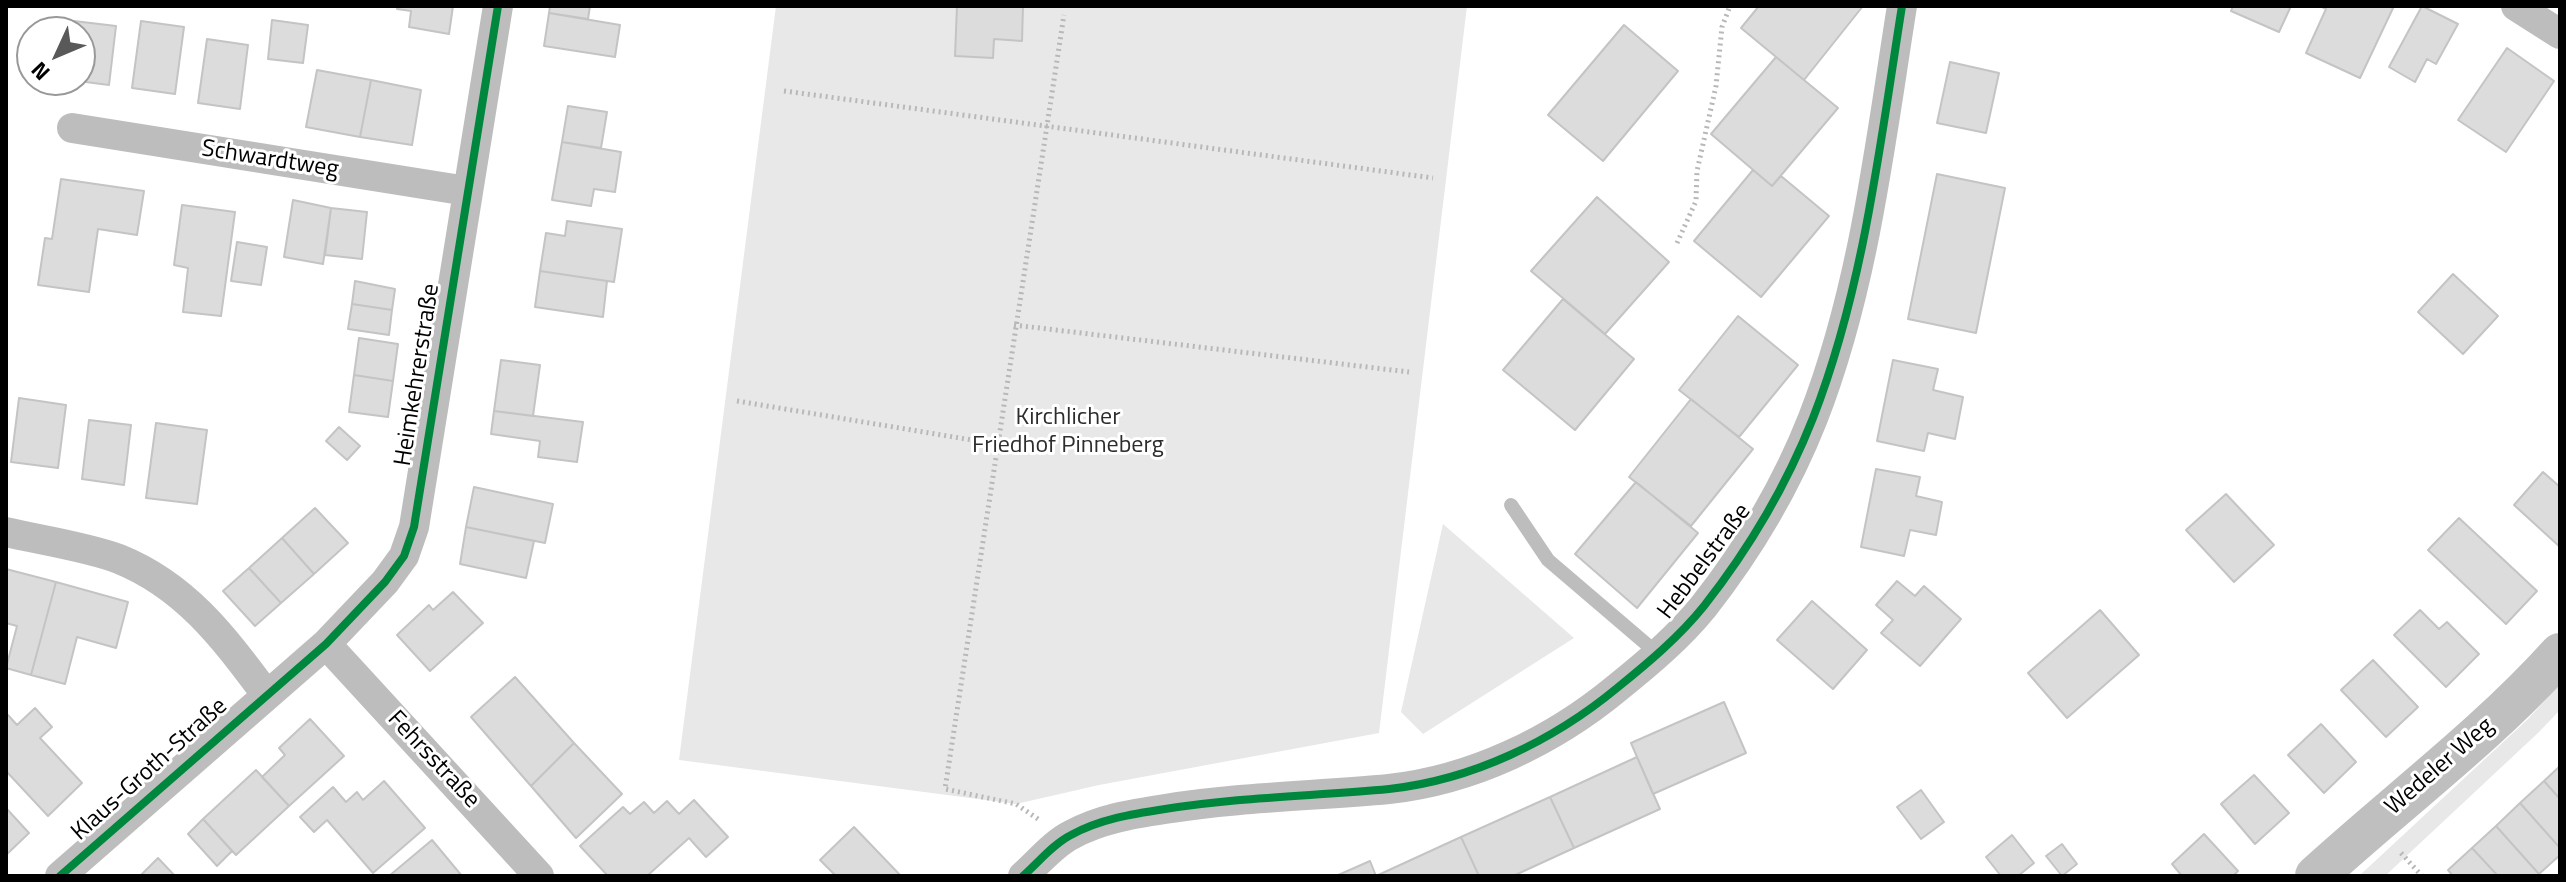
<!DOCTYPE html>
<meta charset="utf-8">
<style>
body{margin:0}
#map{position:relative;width:2566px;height:882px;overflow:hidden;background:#fff;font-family:"Titillium Web",sans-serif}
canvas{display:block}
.frame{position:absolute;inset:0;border:8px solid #000;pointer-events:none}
.north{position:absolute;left:16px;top:16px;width:80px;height:80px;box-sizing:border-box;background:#fff;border:2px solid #999;border-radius:50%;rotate:226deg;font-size:22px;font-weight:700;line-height:32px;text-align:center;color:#000}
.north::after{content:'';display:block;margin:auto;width:28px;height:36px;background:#595959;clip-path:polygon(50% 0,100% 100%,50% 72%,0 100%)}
</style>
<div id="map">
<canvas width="2566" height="882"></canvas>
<div class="frame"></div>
<div class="north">N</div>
</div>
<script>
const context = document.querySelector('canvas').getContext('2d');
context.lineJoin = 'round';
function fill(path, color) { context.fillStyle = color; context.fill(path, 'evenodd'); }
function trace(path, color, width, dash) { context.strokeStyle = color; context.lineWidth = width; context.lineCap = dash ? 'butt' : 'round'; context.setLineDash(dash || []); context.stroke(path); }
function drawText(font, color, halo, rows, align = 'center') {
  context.font = font + ' "Titillium Web",sans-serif'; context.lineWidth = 6; context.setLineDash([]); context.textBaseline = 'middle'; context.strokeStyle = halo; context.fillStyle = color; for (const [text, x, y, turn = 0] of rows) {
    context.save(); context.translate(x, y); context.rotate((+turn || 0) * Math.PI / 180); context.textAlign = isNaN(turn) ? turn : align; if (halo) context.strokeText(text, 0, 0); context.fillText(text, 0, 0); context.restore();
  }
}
fill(new Path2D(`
 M776 6H1467L1379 733 1099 785 1016 804 679 760Z
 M1443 524 1574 638 1423 734 1401 712Z
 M2560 684V710L2539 732 2385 876H2359L2528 719Z`), '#e8e8e8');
const building = new Path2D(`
 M398 6H453L449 34 409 27 411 11 397 9Z
 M550 6H590L588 19 549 13Z
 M957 6H1023L1022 41 994 39 993 58 955 56Z
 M1759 6H1863L1804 80 1741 28Z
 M2233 6H2291L2279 32 2231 11Z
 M2320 6H2394L2360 78 2306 53 2326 9Z
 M2422 6 2458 24 2436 64 2427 59 2415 82 2389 67Z
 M549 13 620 25 615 57 544 46Z
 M272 20 308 25 303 63 268 59Z
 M74 21 116 26 109 85 70 80H80V32H73Z
 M141 21 184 27 175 94 132 88Z
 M1624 25 1678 71 1603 161 1548 115Z
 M207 39 248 45 240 109 198 103Z
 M2507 48 2554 81 2506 152 2458 120Z
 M1776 57 1838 108 1772 186 1711 134Z
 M1950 62 1999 73 1986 133 1937 123Z
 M317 70 371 80 360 137 306 127Z
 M371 80 421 90 412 145 360 137Z
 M568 106 607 112 601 148 562 142Z
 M562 142 621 152 615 192 594 189 591 206 552 200Z
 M1753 170 1772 186 1781 176 1829 216 1761 297 1694 241Z
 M1937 174 2005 188 1976 333 1908 319Z
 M61 179 144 191 137 235 98 229 89 292 38 285 45 238 52 239Z
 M1597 197 1669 262 1605 334 1531 271Z
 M293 200 331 208 323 264 284 257Z
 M182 205 235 212 221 316 183 312 188 268 174 265Z
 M331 208 367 212 362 259 325 255Z
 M567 221 622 229 614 282 540 271 546 233 565 236Z
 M237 242 267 247 261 285 231 281Z
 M540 271 607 281 603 317 535 307Z
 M2453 274 2498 316 2463 354 2418 312Z
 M355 281 395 289 392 310 352 304Z
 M1563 299 1634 359 1575 430 1503 370Z
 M352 304 392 310 389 335 348 329Z
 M1738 316 1798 365 1739 437 1679 390Z
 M359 338 398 344 393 381 354 375Z
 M501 360 540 365 533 416 494 411Z
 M1893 360 1938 369 1933 390 1963 397 1955 439 1928 433 1924 451 1877 441Z
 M354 375 393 381 388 417 349 412Z
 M19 398 66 405 58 468 11 462Z
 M1691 399 1753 449 1691 526 1629 477Z
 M494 411 583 422 577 462 538 457 540 441 491 434Z
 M89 420 131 425 124 485 82 479Z
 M156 423 207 430 197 504 146 498Z
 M339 427 360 446 347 460 326 441Z
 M1876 469 1920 477 1916 496 1942 502 1936 535 1910 530 1904 556 1861 547Z
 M2543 472 2560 487V547L2514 505Z
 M1636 482 1698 533 1637 608 1575 554Z
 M474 487 553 504 545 543 466 527Z
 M2226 494 2274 545 2234 582 2186 530Z
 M315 508 348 543 314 574 282 538Z
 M2459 518 2537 591 2506 624 2428 550Z
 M466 527 534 541 526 578 460 564Z
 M282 538 314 574 281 603 249 568Z
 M249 568 281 603 255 626 223 591Z
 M6 569 56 582 31 675 6 668 17 626 6 623Z
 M1897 581 1915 596 1924 586 1961 619 1920 666 1881 633 1893 620 1876 605Z
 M56 582 128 602 116 648 77 637 65 684 31 675Z
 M453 592 483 623 430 671 397 635 429 605 433 610Z
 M1812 601 1867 650 1833 689 1777 640Z
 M2100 610 2139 655 2067 718 2028 673Z
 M2420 610 2439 629 2447 622 2479 654 2446 687 2394 635Z
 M2373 660 2418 707 2386 737 2341 690Z
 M515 677 574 743 531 786 471 717Z
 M1724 702 1746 753 1653 794 1631 743Z
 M35 708 52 727 40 738 82 783 48 816 6 771V716L8 715 17 725Z
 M310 719 344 756 289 806 262 777 285 755 279 748Z
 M2321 724 2356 762 2324 793 2288 755Z
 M574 743 622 794 576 838 531 786Z
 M1637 757 1660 809 1574 848 1550 797Z
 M2560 766V799L2544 781Z
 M256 770 289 806 236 855 203 819Z
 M2254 775 2289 813 2255 844 2221 804Z
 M384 781 425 828 373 873 327 820 314 832 300 817 333 787 346 802 357 792 363 800Z
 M2544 781 2560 799V848L2520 803Z
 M1921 790 1944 822 1921 839 1897 807Z
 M1550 797 1574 848 1513 876H1479L1461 837Z
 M694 800 728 837 706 857 689 838 647 876H608L580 846 623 807 630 814 644 802 654 813 667 801 679 814Z
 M2520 803 2560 848V855L2539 874 2496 826Z
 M6 808 29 833 6 855Z
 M203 819 232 851 217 866 188 834Z
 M2496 826 2539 874 2537 876H2498L2472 848Z
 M854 827 901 876H836L820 860Z
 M2204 834 2238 871 2233 876H2182L2172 864Z
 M2012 835 2034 863 2018 876H2001L1986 857Z
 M1461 837 1479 876H1376Z
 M432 840 462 876H389Z
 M2062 844 2077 864 2062 876 2046 856Z
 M2472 848 2498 876H2453L2448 870Z
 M158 858 175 876H140Z
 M1370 861 1376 876H1336Z`);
fill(building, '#dcdcdc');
trace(building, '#c4c4c4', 2);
trace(new Path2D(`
 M784 91 1433 178
 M1677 243 1696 201 1697 171 1716 86 1722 27 1730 6
 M1014 325 1409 372
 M737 401 996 444
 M1038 819 1016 804 945 789 1064 15
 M2401 853 2422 876`), '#b8b8b8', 5, [2, 4]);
trace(new Path2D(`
 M1511 505 1548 560 1658 654`), '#bdbdbd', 14);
trace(new Path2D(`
 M2516 6 2560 34
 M72 128 467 191
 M6 532C40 540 88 547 119 559 186 586 224 638 266 694
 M326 644 539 876
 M60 876 326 644 385 582 404 556 414 527 498 6
 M1023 876C1038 863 1053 844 1071 835 1100 819 1132 814 1165 809 1239 797 1314 796 1389 789 1472 780 1553 741 1617 688 1648 663 1679 637 1704 606 1748 550 1787 484 1813 418 1864 287 1880 144 1902 6`), '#bdbdbd', 30);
trace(new Path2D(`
 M2316 876C2397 802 2486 736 2560 654`), '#bfbfbf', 42);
trace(new Path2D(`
 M60 876 326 644 385 582 404 556 414 527 498 6
 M1023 876C1038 863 1053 844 1071 835 1100 819 1132 814 1165 809 1239 797 1314 796 1389 789 1472 780 1553 741 1617 688 1648 663 1679 637 1704 606 1748 550 1787 484 1813 418 1864 287 1880 144 1902 6`), '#00873e', 8);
drawText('24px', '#000', '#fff', [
 ["Schwardtweg",270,160,9],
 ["Heimkehrerstraße",418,375,-81],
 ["Hebbelstraße",1705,562,-53],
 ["Fehrsstraße",433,760,47],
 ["Wedeler Weg",2440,767,-41],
 ["Klaus-Groth-Straße",150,770,-42]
]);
drawText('24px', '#2d2d2d', '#fff', [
 ["Kirchlicher",1068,418],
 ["Friedhof Pinneberg",1068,446]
]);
</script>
